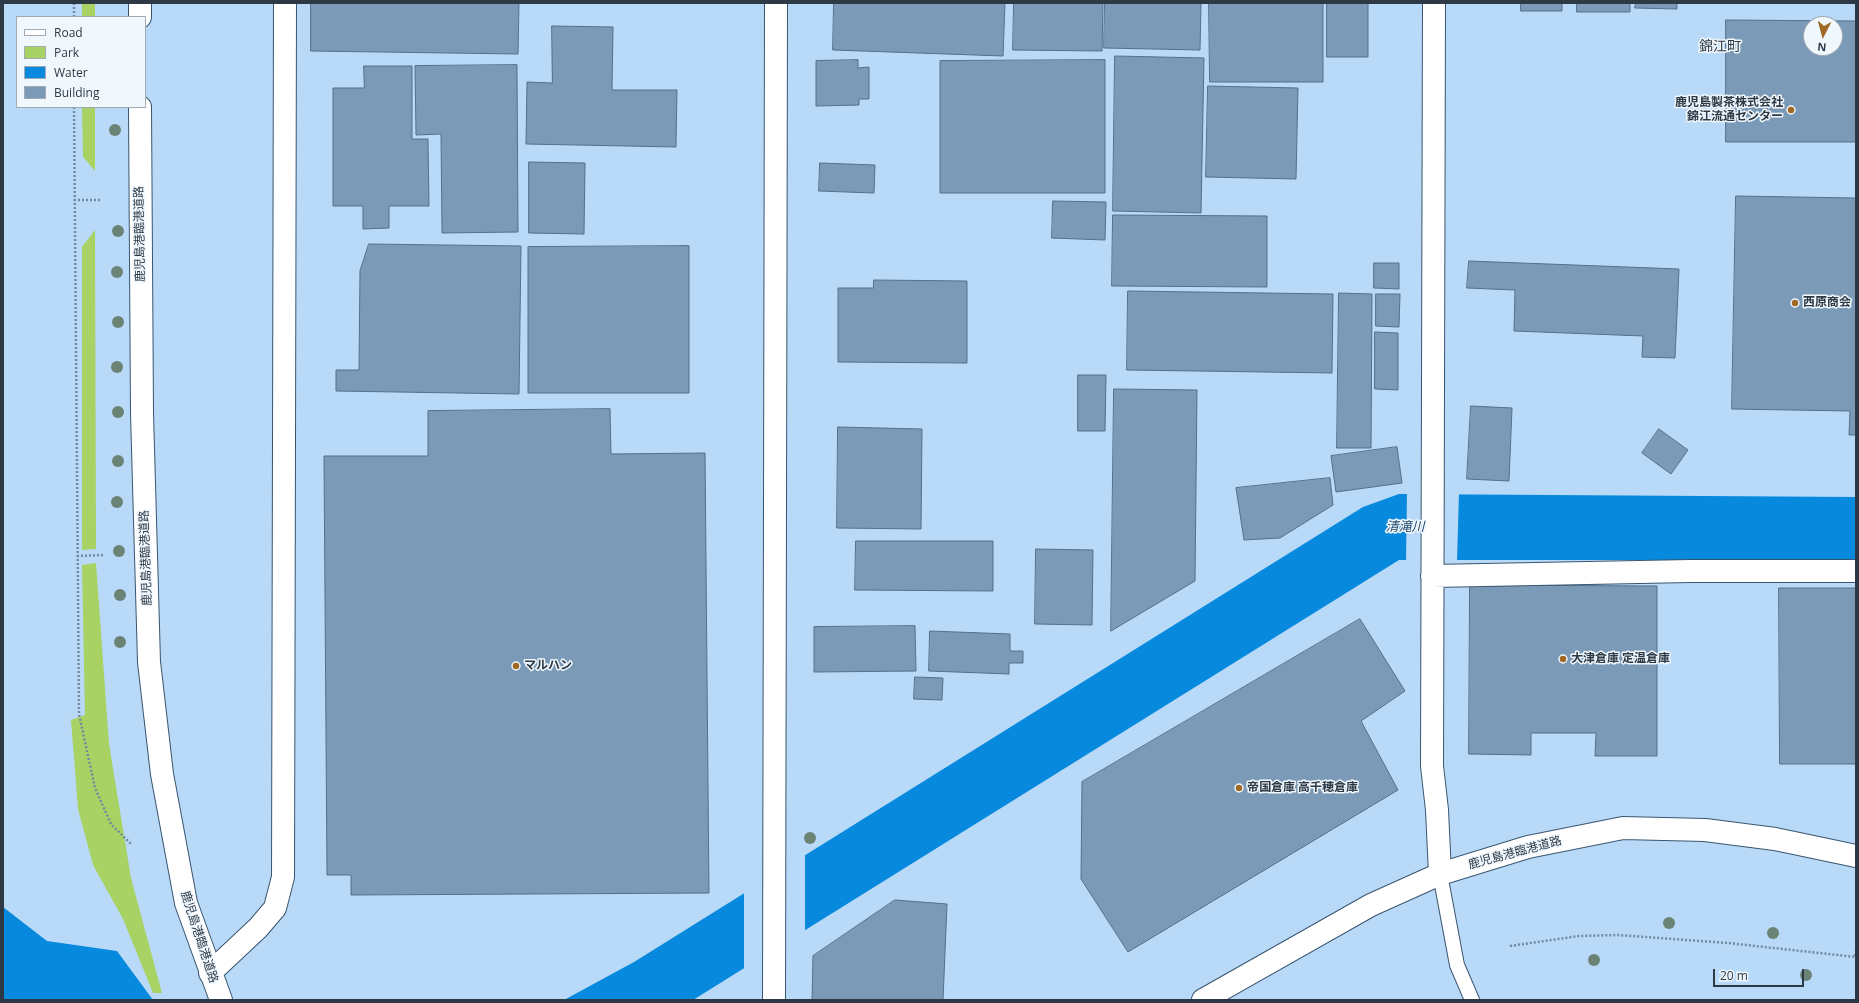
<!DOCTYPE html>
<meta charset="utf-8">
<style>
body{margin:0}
#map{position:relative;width:1859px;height:1003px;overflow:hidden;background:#b8d9f8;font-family:"Open Sans",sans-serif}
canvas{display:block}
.frame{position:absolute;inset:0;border:4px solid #2d3a46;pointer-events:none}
.legend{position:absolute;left:16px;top:16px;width:130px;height:92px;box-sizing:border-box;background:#f0f7fd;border:1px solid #a2abb4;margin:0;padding:5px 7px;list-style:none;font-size:12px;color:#2d3a46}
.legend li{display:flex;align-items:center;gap:8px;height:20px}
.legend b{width:20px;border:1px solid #a2abb4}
.north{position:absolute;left:1803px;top:16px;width:40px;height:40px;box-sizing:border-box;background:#f0f7fd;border:1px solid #a2abb4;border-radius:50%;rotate:186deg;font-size:11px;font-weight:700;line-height:16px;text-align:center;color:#2d3a46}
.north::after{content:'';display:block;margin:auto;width:14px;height:18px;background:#a06825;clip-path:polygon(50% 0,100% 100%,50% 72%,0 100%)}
.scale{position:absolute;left:1713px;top:969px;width:91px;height:18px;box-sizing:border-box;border:2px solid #2d3a46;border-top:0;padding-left:5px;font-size:12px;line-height:14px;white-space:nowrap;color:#2d3a46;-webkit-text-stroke:3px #f0f7fd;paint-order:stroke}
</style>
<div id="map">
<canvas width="1859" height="1003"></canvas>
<div class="frame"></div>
<ul class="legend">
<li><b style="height:5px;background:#fff"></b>Road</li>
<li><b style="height:11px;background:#a8d263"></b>Park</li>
<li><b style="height:11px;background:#078add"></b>Water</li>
<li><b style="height:11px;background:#7b9ab7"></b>Building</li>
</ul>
<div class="north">N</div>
<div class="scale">20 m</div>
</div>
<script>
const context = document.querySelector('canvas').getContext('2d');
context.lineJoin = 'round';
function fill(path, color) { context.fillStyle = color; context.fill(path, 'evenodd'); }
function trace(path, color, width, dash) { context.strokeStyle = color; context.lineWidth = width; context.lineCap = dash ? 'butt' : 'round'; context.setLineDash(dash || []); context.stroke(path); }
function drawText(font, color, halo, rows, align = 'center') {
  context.font = font + ' "Open Sans","Noto Sans JP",sans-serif'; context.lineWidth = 3; context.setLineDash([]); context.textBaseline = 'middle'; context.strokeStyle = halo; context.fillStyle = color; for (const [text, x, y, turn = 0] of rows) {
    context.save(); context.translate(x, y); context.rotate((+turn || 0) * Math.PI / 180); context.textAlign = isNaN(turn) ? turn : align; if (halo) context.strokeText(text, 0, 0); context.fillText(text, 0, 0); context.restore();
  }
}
fill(new Path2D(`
 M82 3H95V17H82Z
 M82 107H95V171L83 157Z
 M95 230 96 549 82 550V247Z
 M96 563 109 744 131 878 162 993H153L123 919 93 865 78 809 71 720 85 715 82 565Z`), '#a8d263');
fill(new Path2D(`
 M1399 494 1856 497V560H1399L693 1000H564L634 962 1363 507Z
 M3 907 47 941 117 951 153 1000H3Z`), '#078add');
fill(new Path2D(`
 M1407 492H1459L1457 562H1406Z
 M805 853V933L744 971V891Z`), '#b8d9f8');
const building = new Path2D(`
 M311 3H519L518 54 311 51Z
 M834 3H1005L1003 56 833 50Z
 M1014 3H1103L1102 51 1013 50Z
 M1105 3H1201L1200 50 1104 48Z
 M1209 3H1323V82H1210Z
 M1327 3H1368V57H1327Z
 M1521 3H1562V11H1521Z
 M1577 3H1630V12H1577Z
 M1636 3H1677V9L1635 8Z
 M1726 20 1856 21V142H1726ZM1811 24H1835V48H1811Z
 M552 26 613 27 612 90H677L676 147 526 144 527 82 552 83Z
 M1115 56 1204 58 1201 213 1113 211Z
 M858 60V68L869 67V99H859V105L816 106V61Z
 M1105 60V193H940V61Z
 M517 65 518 232 442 233 441 134 416 135 415 66Z
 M364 66H412V139H428L429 206H389V228L363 229V206H333V88H364Z
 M1208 86 1298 88 1296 179 1206 177Z
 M529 162 585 163 584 234 529 233Z
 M820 163 875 165 874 193 819 191Z
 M1736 196 1856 198V435H1849L1850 411 1732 409Z
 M1053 201 1106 202 1105 240 1052 238Z
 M1113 215 1267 216V287L1112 286Z
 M369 244 521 246 519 394 336 391V370H359L360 271Z
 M689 246V393H528V247Z
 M1469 261 1679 269 1675 358 1642 357 1643 336 1514 331 1515 290 1467 288Z
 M1374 263H1399V289L1374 288Z
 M874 280 967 281V363L838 362V288H873Z
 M1128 291 1333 294 1332 373 1127 370Z
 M1339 293 1372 294 1371 448H1337Z
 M1376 294H1400L1399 327 1376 326Z
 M1375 332 1398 333V390L1375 389Z
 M1078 375H1106L1105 431H1078Z
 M1114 389 1197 390 1195 581 1111 631Z
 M1471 406 1512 408 1509 481 1467 479Z
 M610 409 611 454 705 453 709 893 351 895V875H327L324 456H428V411Z
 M838 427 922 429 921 529 837 528Z
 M1659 429 1688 450 1671 474 1642 453Z
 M1397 447 1402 483 1336 492 1331 456Z
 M1330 478 1333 505 1280 538 1244 540 1236 488Z
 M856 541H993V591L855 590Z
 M1036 549 1093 550 1092 625 1035 624Z
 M1470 585 1657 586V756H1595L1596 733H1531V755L1469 754Z
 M1779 588H1856V764H1780Z
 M1360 619 1405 691 1361 721 1398 790 1128 952 1081 879 1082 782Z
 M915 626 916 671 814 672V627Z
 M930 631 1010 634V651H1023V663H1009V674L929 671Z
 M915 677 943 678 942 700 914 699Z
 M895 900 947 904 943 1000H812L813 956Z`);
fill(building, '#7b9ab7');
trace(building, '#53708c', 1);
const service = new Path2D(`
 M1440 874 1457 965 1472 1000`);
const minor = new Path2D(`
 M1434 3 1432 766 1437 810 1440 874
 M1432 576 1691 571H1856
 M210 973 258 928 275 908 283 877 285 3
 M774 1000 776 3`);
const tertiary = new Path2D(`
 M140 17V3
 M140 107 142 413 149 662 162 774 186 903 221 1000
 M1203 1000 1371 905 1440 874 1528 847 1623 828 1705 830 1775 839 1856 856`);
trace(service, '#395670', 16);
trace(minor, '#395670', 24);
trace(tertiary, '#395670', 24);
trace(new Path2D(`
 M74 3V17
 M74 107 79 714 95 788 111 824 131 844
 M74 200H101
 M77 556 105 555
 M1510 946 1579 936 1618 935 1728 943 1856 957
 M1855 956 1856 951`), '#72899f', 2.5, [2, 2]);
trace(service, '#fff', 14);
trace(minor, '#fff', 22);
trace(tertiary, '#fff', 22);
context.fillStyle = '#6b8375';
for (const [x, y] of [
 [115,130],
 [118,231],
 [117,272],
 [118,322],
 [117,367],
 [118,412],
 [118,461],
 [117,502],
 [119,551],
 [120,595],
 [120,642],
 [810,838],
 [1669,923],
 [1773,933],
 [1594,960],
 [1806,975]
]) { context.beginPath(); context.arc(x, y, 6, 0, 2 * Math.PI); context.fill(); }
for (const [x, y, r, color] of [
 [1791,110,4,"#a06825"],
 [1795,303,4,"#a06825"],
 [1563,659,4,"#a06825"],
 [516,666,4,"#a06825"],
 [1239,788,4,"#a06825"]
]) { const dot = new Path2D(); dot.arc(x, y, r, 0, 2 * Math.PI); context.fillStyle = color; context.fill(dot); trace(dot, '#f0f7fd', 1.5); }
drawText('bold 12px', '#2d3a46', '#f0f7fd', [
 ["鹿児島製茶株式会社",1783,103,"right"],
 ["錦江流通センター",1783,117,"right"],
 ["西原商会",1803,303],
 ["大津倉庫 定温倉庫",1571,659],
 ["マルハン",524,666],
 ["帝国倉庫 高千穂倉庫",1247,788]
], 'left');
drawText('12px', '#2d3a46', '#f0f7fd', [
 ["鹿児島港臨港道路",140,234,-91],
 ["鹿児島港臨港道路",146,558,-92],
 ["鹿児島港臨港道路",1515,853,-15],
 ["鹿児島港臨港道路",199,937,72]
]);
drawText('italic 13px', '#1f496c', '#f0f7fd', [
 ["清滝川",1405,527]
]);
drawText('14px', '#2d3a46', '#f0f7fd', [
 ["錦江町",1720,47]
]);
</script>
